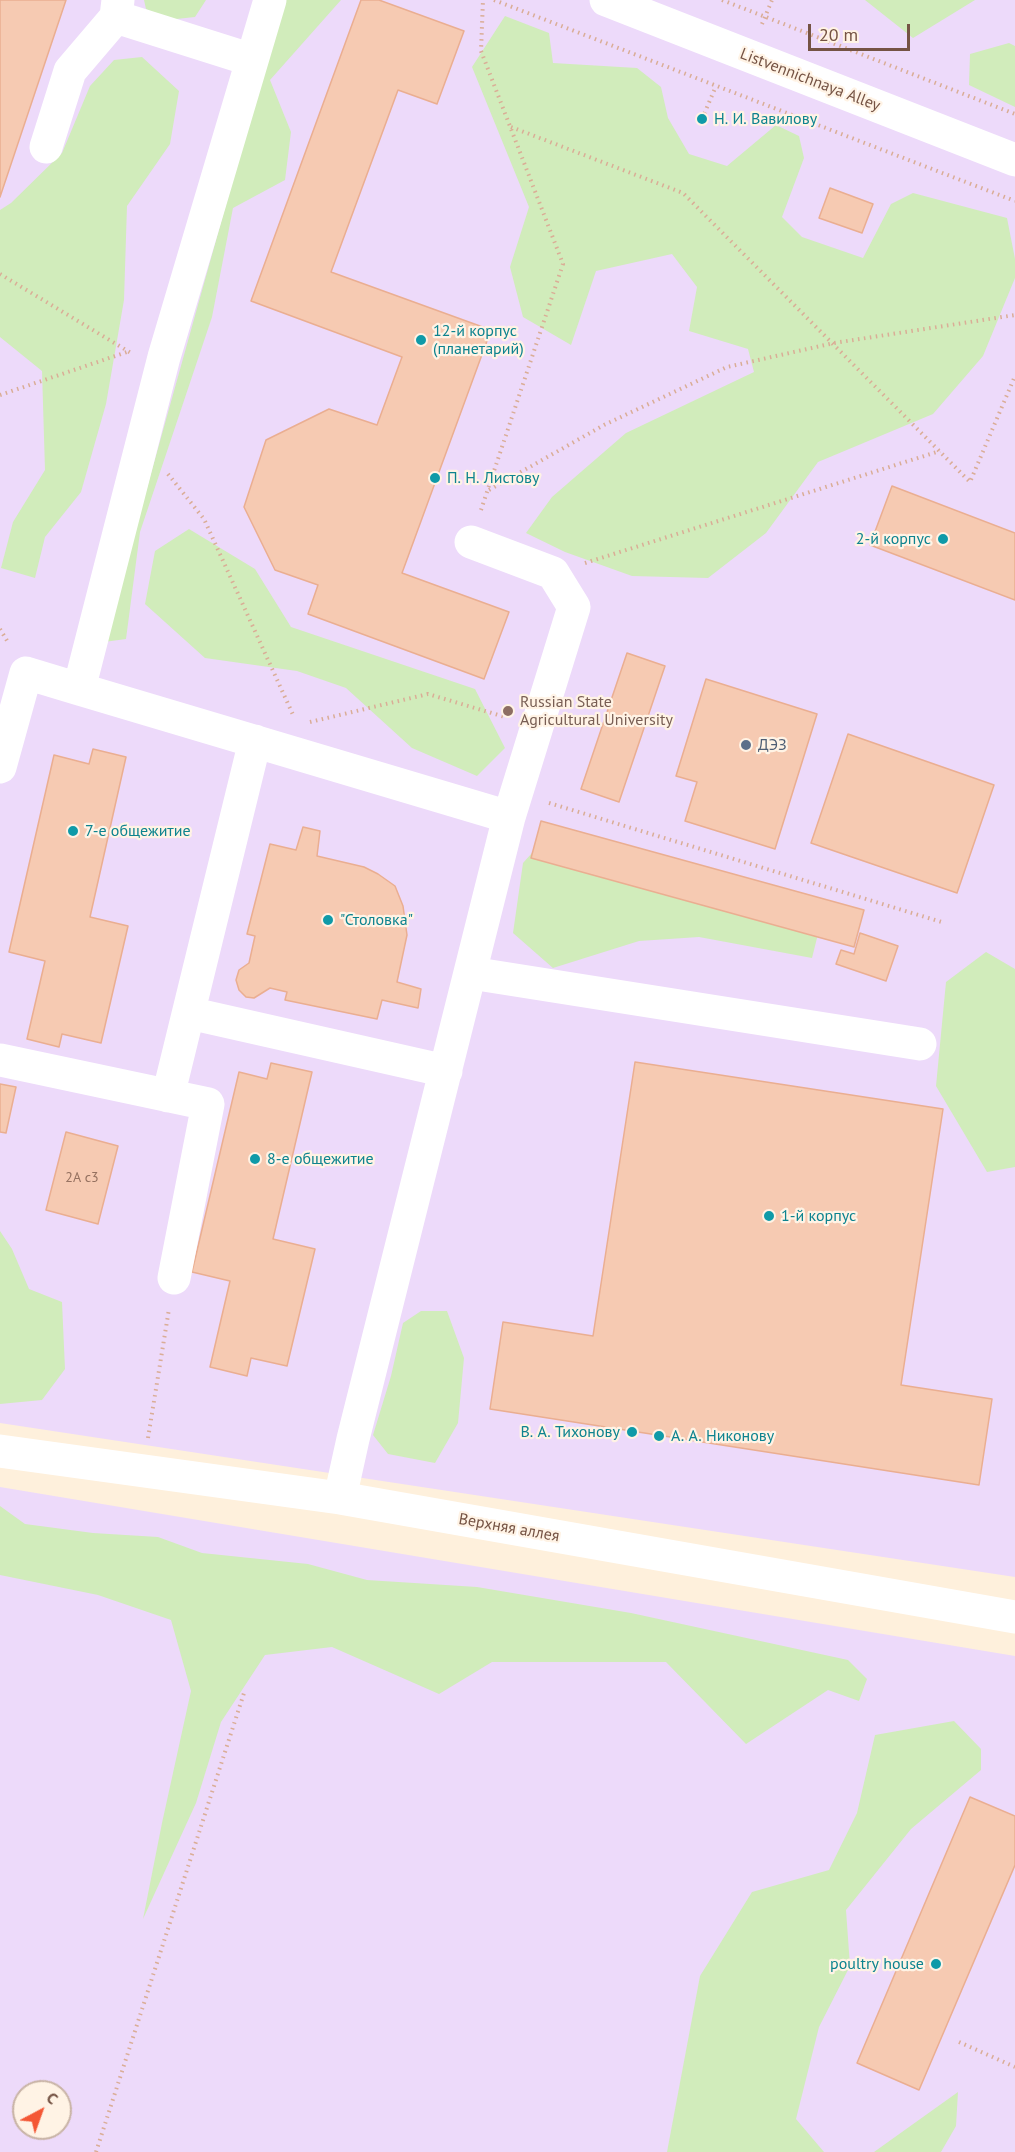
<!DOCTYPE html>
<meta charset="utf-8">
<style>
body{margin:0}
#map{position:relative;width:1015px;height:2152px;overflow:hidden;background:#fef0dc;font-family:"PT Sans",sans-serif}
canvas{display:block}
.north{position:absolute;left:12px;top:2080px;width:60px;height:60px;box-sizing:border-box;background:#fff3e5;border:2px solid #c8b3a5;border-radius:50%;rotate:41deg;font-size:16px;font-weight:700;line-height:24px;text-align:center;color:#755344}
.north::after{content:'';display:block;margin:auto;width:21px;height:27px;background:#f45735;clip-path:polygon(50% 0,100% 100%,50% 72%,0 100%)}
.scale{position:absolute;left:808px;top:24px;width:102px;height:27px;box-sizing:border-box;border:3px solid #755344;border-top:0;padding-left:8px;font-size:18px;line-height:21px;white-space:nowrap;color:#755344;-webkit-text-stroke:4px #fff3e5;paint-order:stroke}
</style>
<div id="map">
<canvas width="1015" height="2152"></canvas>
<div class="north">С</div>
<div class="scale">20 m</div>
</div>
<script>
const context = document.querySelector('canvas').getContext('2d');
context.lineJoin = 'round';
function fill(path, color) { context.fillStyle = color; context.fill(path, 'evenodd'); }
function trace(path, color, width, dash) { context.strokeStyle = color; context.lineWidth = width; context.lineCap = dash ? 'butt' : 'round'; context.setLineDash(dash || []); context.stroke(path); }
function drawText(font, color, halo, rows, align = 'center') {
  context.font = font + ' "PT Sans",sans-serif'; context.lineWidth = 4.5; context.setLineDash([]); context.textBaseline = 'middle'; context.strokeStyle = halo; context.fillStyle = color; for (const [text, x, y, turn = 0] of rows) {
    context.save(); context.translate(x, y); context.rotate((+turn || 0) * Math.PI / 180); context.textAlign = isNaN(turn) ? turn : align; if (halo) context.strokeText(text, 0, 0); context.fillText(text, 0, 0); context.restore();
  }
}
fill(new Path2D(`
 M0 0H1015V1577L0 1423Z
 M0 1487 1015 1656V2152H0ZM24 2092H60V2128H24Z`), '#eddafa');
fill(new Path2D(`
 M144 0H206L195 17 167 20 146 9Z
 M283 0H341L270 80 291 132 285 180 233 208 212 317 140 532 126 639 104 642Z
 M865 0H975L913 38Z
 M505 16 549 33 553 63 637 68 661 87 668 118 689 154 727 166 776 125 799 136 804 158 782 217 802 237 863 258 891 204 913 193 1007 218 1015 259V278L983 356 933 414 818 462 766 533 708 578 632 576 565 552 526 533 552 497 626 433 754 372 748 349 689 331 697 287 672 254 596 271 571 345 523 317 510 267 529 207 472 67Z
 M1009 43 1015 46V107L969 85 970 54Z
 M142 57 179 91 170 144 127 206 124 300 106 404 81 492 45 537 35 578 1 568 13 522 45 470 42 371 0 337V210L11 203 62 153 90 86 114 60Z
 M189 529 255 569 291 627 475 689 505 748 477 776 412 748 346 688 297 671 205 658 145 604 155 551Z
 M549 834 818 934 812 958 699 937 639 941 553 968 513 933 523 863Z
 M986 952 1015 969V1167L987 1172 936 1086 946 982Z
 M0 1231 12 1249 29 1289 62 1302 65 1369 42 1400 0 1404Z
 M421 1311H447L464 1358 458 1423 435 1463 388 1454 373 1435 391 1376 403 1323Z
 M0 1506 25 1524 93 1533 158 1537 202 1553 308 1564 367 1580 477 1587 631 1613 848 1660 867 1679 859 1701 828 1690 746 1744 666 1662H492L439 1694 332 1647 265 1655 221 1722 196 1803 143 1919 162 1823 191 1691 171 1620 98 1595 0 1575Z
 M954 1721 981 1749V1770L911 1829 846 1910 850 1966 819 2027 796 2119 824 2152H667L700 1976 752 1892 829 1870 857 1813 875 1735Z
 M958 2092 956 2126 941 2152H874Z`), '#d1ecbb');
const building = new Path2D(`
 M0 0H66L0 197Z
 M361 0H379L464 31 437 104 398 90 331 272 491 330 402 573 509 612 484 679 308 614 318 585 275 570 244 507 266 440 329 409 377 425 402 357 251 301Z
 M830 188 873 204 862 233 819 218Z
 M892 486 1015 533V600L870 545Z
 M627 653 665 666 619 802 581 789Z
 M706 679 817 714 775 849 685 821 697 782 676 776Z
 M848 734 994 785 957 893 811 843Z
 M93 749 126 757 90 917 128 926 101 1043 62 1034 59 1047 27 1039 45 961 9 952 54 755 89 764Z
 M541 821 864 910 854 947 531 858Z
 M303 827 320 831 317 856 364 867 378 874 395 886 403 906 407 935 397 982 421 989 418 1008 382 1000 377 1019 285 1000 287 992 270 988 254 998 246 997 239 990 236 980 239 970 249 963 255 936 247 934 270 844 296 850Z
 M860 933 898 946 886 981 836 964 841 950 854 954Z
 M635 1062 943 1109 901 1385 992 1399 979 1485 490 1409 503 1322 593 1336Z
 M271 1063 312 1072 273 1239 315 1249 287 1366 251 1358 247 1376 210 1367 230 1281 192 1272 239 1072 267 1079Z
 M0 1084 16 1087 6 1133 0 1132Z
 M66 1132 118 1146 98 1224 46 1210Z
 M970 1797 1015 1816V1865L919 2090 857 2063Z`);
fill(building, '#f6cab2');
trace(building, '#eaae91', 1.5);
trace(new Path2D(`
 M494 0 1015 201
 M722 0 1015 114
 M762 24 772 0
 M702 119 716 86
 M511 127 683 193 970 482 1015 376
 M0 274 131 353
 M0 395 127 352
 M168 474 204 519 294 717
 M489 490 604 425 727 367 834 343 1015 315
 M481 510 563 264 481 51 483 0
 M585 563 940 451
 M0 629 9 644
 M310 722 428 694 505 717
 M549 803 945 923
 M148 1438 169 1309
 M959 2042 1015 2067
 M96 2152 244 1693`), '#daad96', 4, [1.5, 4.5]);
trace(new Path2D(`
 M606 0 1015 160
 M116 17 252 60
 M46 147 70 71 116 17 118 0
 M471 542 553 573 574 607 509 817
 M79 689 509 817 353 1439 340 1498
 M0 767 26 673 79 689 164 357 270 0
 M471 973 920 1044
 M189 1013 446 1071
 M0 1060 208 1104 174 1278
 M168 1096 255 741
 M0 1451 340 1498 1015 1617`), '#fff', 33);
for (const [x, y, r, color] of [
 [702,119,6,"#0f9aa8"],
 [421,340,6,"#0f9aa8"],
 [435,478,6,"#0f9aa8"],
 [943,539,6,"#0f9aa8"],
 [508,711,6,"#8d6e63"],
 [746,745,6,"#5c6f8a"],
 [73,831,6,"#0f9aa8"],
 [328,920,6,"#0f9aa8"],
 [255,1159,6,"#0f9aa8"],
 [769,1216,6,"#0f9aa8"],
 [632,1432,6,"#0f9aa8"],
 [659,1436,6,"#0f9aa8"],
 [936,1964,6,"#0f9aa8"]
]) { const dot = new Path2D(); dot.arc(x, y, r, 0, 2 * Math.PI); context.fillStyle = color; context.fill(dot); trace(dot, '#fff3e5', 2); }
drawText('14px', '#957160', null, [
 ["2А с3",82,1178]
]);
drawText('16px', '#755344', '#fff3e5', [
 ["Listvennichnaya Alley",810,80,21],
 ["Верхняя аллея",509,1528,10]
]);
drawText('16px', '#0d838f', '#fff3e5', [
 ["Н. И. Вавилову",714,119],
 ["12-й корпус",433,331],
 ["(планетарий)",433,349],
 ["П. Н. Листову",447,478],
 ["2-й корпус",931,539,"right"],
 ["7-е общежитие",85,831],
 ["\"Столовка\"",340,920],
 ["8-е общежитие",267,1159],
 ["1-й корпус",781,1216],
 ["В. А. Тихонову",620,1432,"right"],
 ["А. А. Никонову",671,1436],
 ["poultry house",924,1964,"right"]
], 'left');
drawText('16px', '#785e54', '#fff3e5', [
 ["Russian State",520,702],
 ["Agricultural University",520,720]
], 'left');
drawText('16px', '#4e5e75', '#fff3e5', [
 ["ДЭЗ",758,745]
], 'left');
</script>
